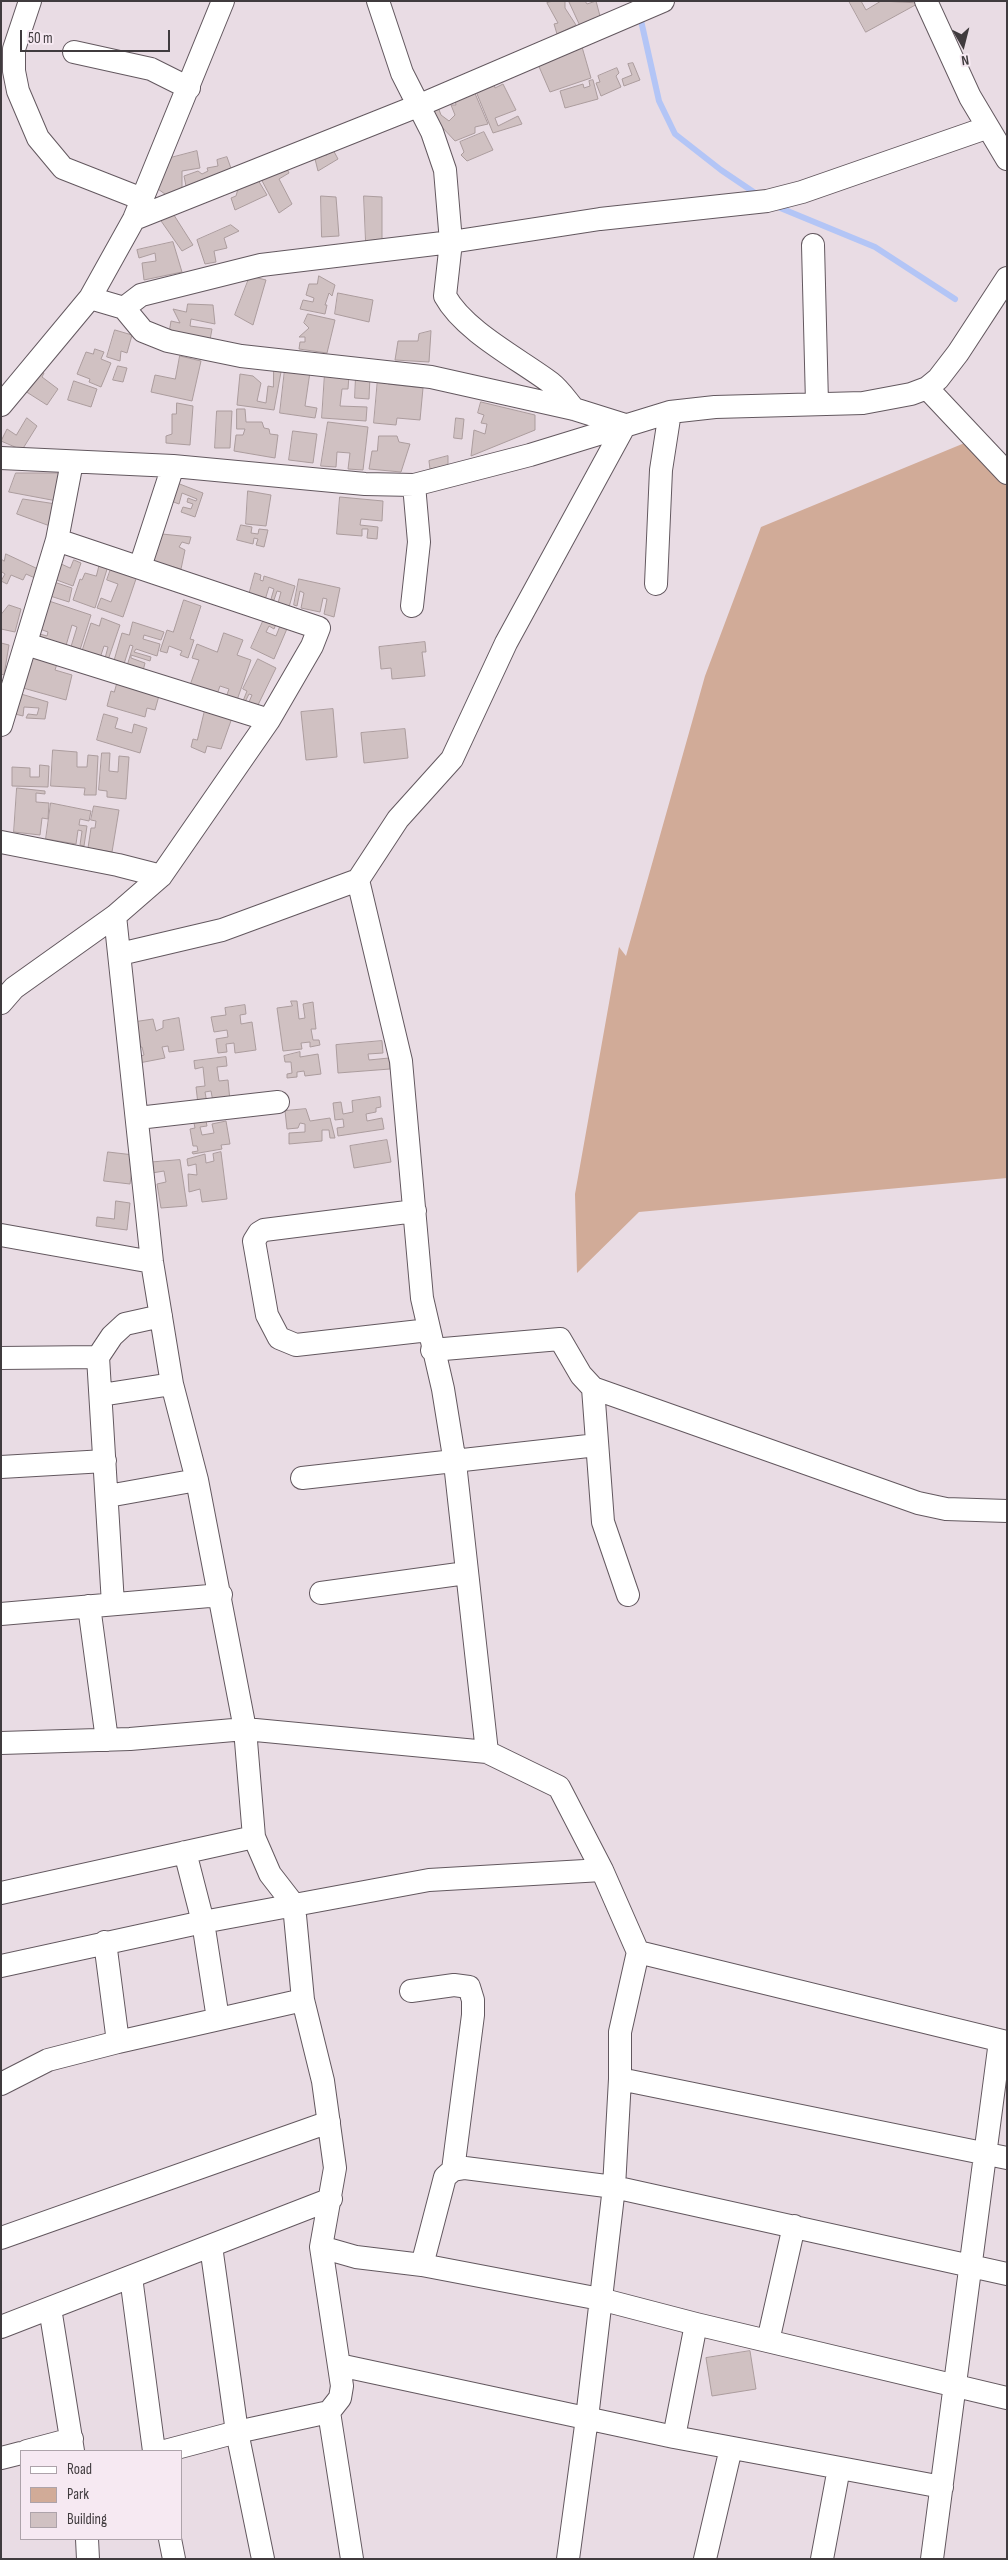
<!DOCTYPE html>
<style>
body{margin:0}
#map{position:relative;width:1008px;height:2560px;overflow:hidden;background:#e9dce4;font-family:"Sofia Sans Condensed",sans-serif}
canvas{display:block}
.frame{position:absolute;inset:0;border:2px solid #403b3e;pointer-events:none}
.legend{position:absolute;left:20px;top:2450px;width:162px;height:90px;box-sizing:border-box;background:#f6e9f2;border:1px solid #ada3aa;margin:0;padding:6px 9px;list-style:none;font-size:15px;color:#403b3e}
.legend li{display:flex;align-items:center;gap:10px;height:25px}
.legend b{width:25px;border:1px solid #ada3aa}
.north{position:absolute;left:938px;top:20px;width:50px;height:50px;-webkit-text-stroke:4px #f6e9f2;paint-order:stroke;rotate:172deg;font-size:14px;font-weight:700;line-height:20px;text-align:center;color:#403b3e}
.north::after{content:'';display:block;margin:auto;width:18px;height:22px;background:#403b3e;clip-path:polygon(50% 0,100% 100%,50% 72%,0 100%)}
.scale{position:absolute;left:20px;top:30px;width:150px;height:22px;box-sizing:border-box;border:2px solid #403b3e;border-top:0;padding-left:6px;font-size:15px;line-height:18px;white-space:nowrap;color:#403b3e;-webkit-text-stroke:4px #f6e9f2;paint-order:stroke}
</style>
<div id="map">
<canvas width="1008" height="2560"></canvas>
<div class="frame"></div>
<ul class="legend">
<li><b style="height:6px;background:#fff"></b>Road</li>
<li><b style="height:14px;background:#d1ab98"></b>Park</li>
<li><b style="height:14px;background:#d0c1c2"></b>Building</li>
</ul>
<div class="north">N</div>
<div class="scale">50 m</div>
</div>
<script>
const context = document.querySelector('canvas').getContext('2d');
context.lineJoin = 'round';
function fill(path, color) { context.fillStyle = color; context.fill(path, 'evenodd'); }
function trace(path, color, width, dash) { context.strokeStyle = color; context.lineWidth = width; context.lineCap = dash ? 'butt' : 'round'; context.setLineDash(dash || []); context.stroke(path); }
fill(new Path2D(`
 M984 435 1007 482V1178L639 1212 577 1273 575 1194 619 947 626 956 705 676 761 527Z`), '#d1ab98');
trace(new Path2D(`
 M640 16 659 101 675 134 721 170 758 195
 M773 205 875 247 955 299`), '#b3c5f6', 6);
const building = new Path2D(`
 M553 1H565V8L576 25 557 34 554 24 558 23 547 3Z
 M585 1 587 4 596 1 600 16 580 26 569 2Z
 M849 1H861L866 10 881 1 919 3 866 32Z
 M580 40 591 78 550 92 537 62Z
 M633 63 640 80 624 86 622 79 632 75 628 64Z
 M617 68 619 73 616 76 621 87 601 96 596 83 600 82 598 76Z
 M593 80 598 99 565 108 560 91 583 84 584 88 590 86 589 81Z
 M494 84 495 88 503 84 516 110 495 118 498 126 518 116 522 124 493 133 475 89Z
 M474 91 488 124 475 127V133L455 141 427 111 438 107 441 115 449 121 455 115 451 105H456L455 100Z
 M484 132 493 150 467 161 461 155 464 152 460 142Z
 M331 146 338 159 318 171 314 155 325 151 326 155Z
 M197 151 200 168 182 171V191L169 197 158 189 170 158Z
 M227 157 233 174 187 191 184 176 198 171 202 174 208 171 207 168 218 166 217 160Z
 M284 163 289 173 279 179 292 204 279 213 259 175Z
 M258 180 267 195 235 210 231 198 236 196 238 189Z
 M321 196 336 197 339 236 322 237Z
 M364 196 382 197V241L366 242Z
 M172 212 193 245 182 251 159 218Z
 M231 225 239 231 224 238 227 248 214 251 216 262 205 264 197 240Z
 M173 242 182 272 144 280 142 263 156 261 155 253 139 258 137 250Z
 M250 276 266 280 253 325 235 315Z
 M319 276 335 285 332 296 329 293 325 305H327L325 314 300 309 303 300 313 302 314 298 306 295 309 284H317Z
 M338 293 373 300 369 322 335 314Z
 M188 304 213 305 215 324 191 319 190 326 212 329 210 340 169 333 171 321 180 323 173 309 186 312Z
 M308 314 335 320 327 353 299 349 300 342H305V337H299L309 328 304 323Z
 M115 330 132 335 127 353 121 351 120 361 107 357Z
 M431 331 429 362 395 360 398 341H418L419 334Z
 M95 349 104 352 101 359 111 363 101 387 89 382 90 379 77 374 86 352 93 354Z
 M180 356 201 361 192 401 151 392 155 375 175 379Z
 M118 366 127 368 123 382 113 380Z
 M38 369 44 373 42 377 58 389 47 405 25 391Z
 M285 369 310 372 305 406 317 408 315 418 280 413Z
 M274 370 281 372 274 410 237 405 240 374 253 376 261 383 257 401 266 403 268 386 273 387Z
 M325 373 349 375 348 389H342L340 406 367 407 366 421 322 418Z
 M356 376H370L369 399 355 398Z
 M378 378 389 380 388 384 423 388 420 420 397 418 396 425 374 423Z
 M74 381 97 389 91 407 68 400Z
 M481 402 535 415V430L471 456 474 430 485 434 487 424 481 423 484 415 478 413Z
 M177 403 193 406 190 445 166 443V436L172 434V414H176Z
 M237 409H245L246 422H262L264 428 269 429 270 434 278 435 275 458 234 451 236 435H243L245 429H237Z
 M217 411H232L230 448H215Z
 M27 418 37 426 22 450 1 441 7 429 16 435Z
 M456 418 464 419 462 439 454 438Z
 M328 422 368 427 363 470 348 469 350 453 337 452 336 467 321 466Z
 M293 431 317 434 313 463 289 460Z
 M379 436H397L399 442 410 444 401 472 369 469 372 451H377Z
 M448 456V466L430 469 429 461Z
 M16 473H66L57 501 9 492Z
 M177 483 203 493 195 517 181 512 183 507 191 509 193 504 187 502 188 498 196 501 197 499 182 493 179 504 171 501Z
 M248 491 271 495 266 526 246 524Z
 M340 497 383 501 382 521 361 519 360 525 378 527 377 539 367 538 368 529H362V536L337 534Z
 M23 499 56 504 50 526 17 514Z
 M241 525 252 527 251 533 258 534 259 529 268 530 264 547 256 545 258 539 254 538 253 544 237 540Z
 M162 534 191 537 189 544 182 542 179 547 185 550 181 569 149 561Z
 M6 554 38 569 35 578 26 574 23 580 11 575 7 584 1 581 5 574 2 572 1 575V559L4 561Z
 M74 560 81 563 73 586 54 579 59 563 70 568Z
 M100 563 108 566 95 608 73 600 80 579 82 580 85 573 96 576Z
 M112 566 137 576 123 617 97 608 101 598 111 602 118 584 107 580Z
 M255 573 261 575 260 580 263 581 264 576 295 586 289 607 278 603 281 592 277 591 274 600 271 599 274 589 269 587 265 600 249 595Z
 M299 579 340 588 334 617 324 614 327 599 323 598 320 612 301 608 304 593 300 591 297 606 294 605Z
 M51 581 72 588 69 602 47 595Z
 M46 600 91 615 79 653 70 650 77 627 72 625 65 649 35 638 36 633 47 636 48 632 37 628Z
 M184 600 201 606 190 639 194 640 188 658 180 655 182 651 169 646 167 653 160 651 167 630 173 632Z
 M9 605 21 609 15 632 1 629V615Z
 M265 617H279L274 629 269 626 266 632 276 636 282 621 289 624 274 659 251 648Z
 M102 618 120 625 107 663 104 662 108 647 104 646 100 658 81 654 91 623 99 626Z
 M133 622 164 632 161 640 144 635 143 639 160 644 157 656 136 649 134 652 151 657 150 661 131 655V658L145 663 143 671 127 666 133 646 130 645 123 667 113 664 122 633 129 635Z
 M224 633 243 640 237 655 251 660 236 703 225 700 229 689 220 686 216 697 189 688 199 660 192 658 197 644 217 652Z
 M425 642 426 652H422L425 676 392 679 391 668 381 669 379 647Z
 M1 643 9 645 4 675 1 674Z
 M31 656 57 664 55 670 72 675 66 700 23 688Z
 M258 659 276 668 257 707 249 702 252 695 249 694 245 702 243 701 247 691 243 689Z
 M118 680 160 692 155 710 147 708 145 717 107 706 111 691 114 692Z
 M21 694 48 702 45 719 26 718 28 714 37 715 39 708 24 707 23 716 15 714Z
 M206 706 233 715 221 749 207 746 205 753 191 747 193 739 197 740Z
 M333 709 337 757 306 760 301 712Z
 M104 714 118 718 115 728 132 733 134 724 147 728 140 753 97 740Z
 M405 729 408 758 364 763 361 733Z
 M53 750 77 752V767H87L88 755 98 756 96 795H84L85 788 51 786Z
 M102 753H110L109 771 118 772 119 756 129 757 126 799 107 797V791L99 790Z
 M40 765 49 766 48 787 12 786V767L30 768V777H39Z
 M17 788 45 791V794L36 793V802L49 803 48 819 42 818 40 835 14 832Z
 M51 803 91 811 89 821 80 819 79 825 87 826 84 846 80 845 82 831 78 830 76 844 46 839Z
 M94 806 119 810 112 852 88 848 91 828H95L96 821 91 820Z
 M291 1001H297L299 1019 305 1018 303 1004 313 1002 316 1029H311L313 1040H319L320 1045 310 1047V1042L301 1043 302 1049 283 1051 277 1008 292 1006Z
 M245 1005 246 1014 240 1015 241 1024 252 1022 256 1050 235 1053 234 1043 226 1044 227 1052 218 1053 216 1039 228 1037 227 1030 214 1032 211 1017 226 1015 225 1008Z
 M179 1018 184 1050 169 1052 168 1046 162 1047 165 1058 139 1063 138 1057 144 1055 142 1047 136 1048 133 1022 153 1019 156 1031 163 1028V1021Z
 M382 1041 383 1053 368 1054 369 1060 389 1058 390 1069 338 1073 336 1045Z
 M300 1052V1057L318 1054 321 1074 305 1076 304 1071 297 1072V1077L287 1078V1074L292 1073 291 1062H285L284 1056Z
 M226 1057 227 1066 217 1067 219 1081 228 1080 230 1101 213 1102 211 1091 205 1092 207 1103 198 1104 196 1087 205 1086 203 1067 195 1069 194 1061Z
 M380 1097 381 1107 376 1108V1112L366 1114 367 1121 382 1118 384 1129 338 1136 337 1128 344 1127 343 1119 335 1120 333 1103 341 1102 343 1114 353 1112 352 1101Z
 M306 1109 310 1121 330 1118 335 1138H330L329 1130H322V1141L289 1144V1133L305 1132V1124L300 1123 298 1128 287 1129 285 1111Z
 M206 1121 207 1126 200 1127 202 1135 214 1133 212 1124 226 1121 230 1144 221 1145 222 1149 193 1154 192 1152 198 1151 197 1146H193L190 1129 195 1128 194 1123Z
 M387 1140 391 1162 354 1168 350 1146Z
 M108 1152 134 1155 130 1184 104 1181Z
 M221 1152 227 1199 202 1202 200 1189 189 1192 188 1174 197 1175 196 1164 188 1166 187 1159 205 1154 206 1163 214 1161 213 1154Z
 M180 1160 187 1206 161 1208 157 1184 166 1182 164 1171 146 1174 144 1163Z
 M116 1201 130 1203 127 1230 96 1226 97 1217 114 1219Z
 M750 2351 756 2389 712 2396 706 2358Z`);
fill(building, '#d0c1c2');
trace(building, '#ab9c9d', 1);
const minor = new Path2D(`
 M30 1 14 49V71L18 91 38 138 63 168 142 199
 M378 1 402 73 432 132 445 170 451 242 445 296C464 331 519 359 551 383 560 390 567 401 574 409
 M926 1 970 97 1007 159
 M74 52 151 69 189 88
 M134 219 420 105 663 1
 M813 245 817 403
 M90 298 124 308 143 331 168 341 241 356 431 377 574 409 625 425 506 643 452 759 398 819 358 880 222 930 120 954
 M124 308 141 295 261 265 451 242 600 219 767 201 802 192 986 128
 M927 388 1007 473
 M1 405 90 298 134 219 223 1
 M1 458 173 466 365 484 414 485 530 455 670 412 715 407 863 403 911 394 927 388 938 379 958 353 1007 278
 M140 567 173 466
 M656 584 661 470 670 412
 M412 606 419 542 414 485
 M26 644 269 720
 M1 725 57 540 72 462
 M1 842 118 865 161 876
 M358 880 401 1061 422 1298 443 1389 455 1463 487 1752
 M115 916 152 1262 172 1384 197 1480 245 1729 254 1837 270 1874 294 1905 303 2000 323 2081 335 2168 321 2247 342 2386 340 2398 329 2412 352 2559
 M1 1003 14 988 115 916 161 876 269 720 312 646 319 628 57 540
 M138 1118 278 1102
 M415 1211 264 1230 259 1233 254 1241 267 1315 279 1338 296 1345 429 1330
 M1 1235 152 1262
 M432 1350 560 1339 581 1375 593 1388 918 1503 946 1509 1007 1511
 M1 1358 98 1357
 M593 1388 603 1522 628 1595
 M101 1395 172 1384
 M1 1467 105 1461
 M302 1478 597 1445
 M108 1496 197 1480
 M321 1593 466 1573
 M113 1604 98 1357 112 1336 125 1324 161 1316
 M89 1606 107 1740
 M1 1614 221 1595
 M1 1743 130 1739 245 1729 487 1752 559 1787 602 1870 638 1952 620 2032V2079L614 2187 587 2418 568 2559
 M185 1852 203 1922 218 2019
 M1 1893 254 1837
 M105 1942 118 2042
 M638 1952 1007 2042
 M1 1966 203 1922 429 1880 602 1870
 M411 1991 454 1985 469 1987 473 2000V2015L453 2170
 M620 2079 1007 2158
 M1 2084 48 2060 118 2042 303 2000
 M1 2238 329 2122
 M211 2246 237 2432 263 2559
 M321 2247 356 2257 422 2265 600 2299 696 2324 1007 2398
 M422 2265 445 2177 453 2170 465 2168 614 2187 1007 2274
 M131 2277 154 2451
 M50 2308 73 2451
 M1 2327 331 2199
 M768 2341 794 2226
 M339 2365 674 2437 942 2487
 M674 2437 696 2324
 M27 2451 72 2439
 M165 2451 237 2432 329 2412
 M1 2458 21 2453
 M87 2539 88 2559
 M170 2539 174 2559
 M705 2559 731 2448
 M822 2559 839 2468
 M932 2559 1000 2041`);
trace(minor, '#63585f', 24);
trace(minor, '#fff', 22);
</script>
